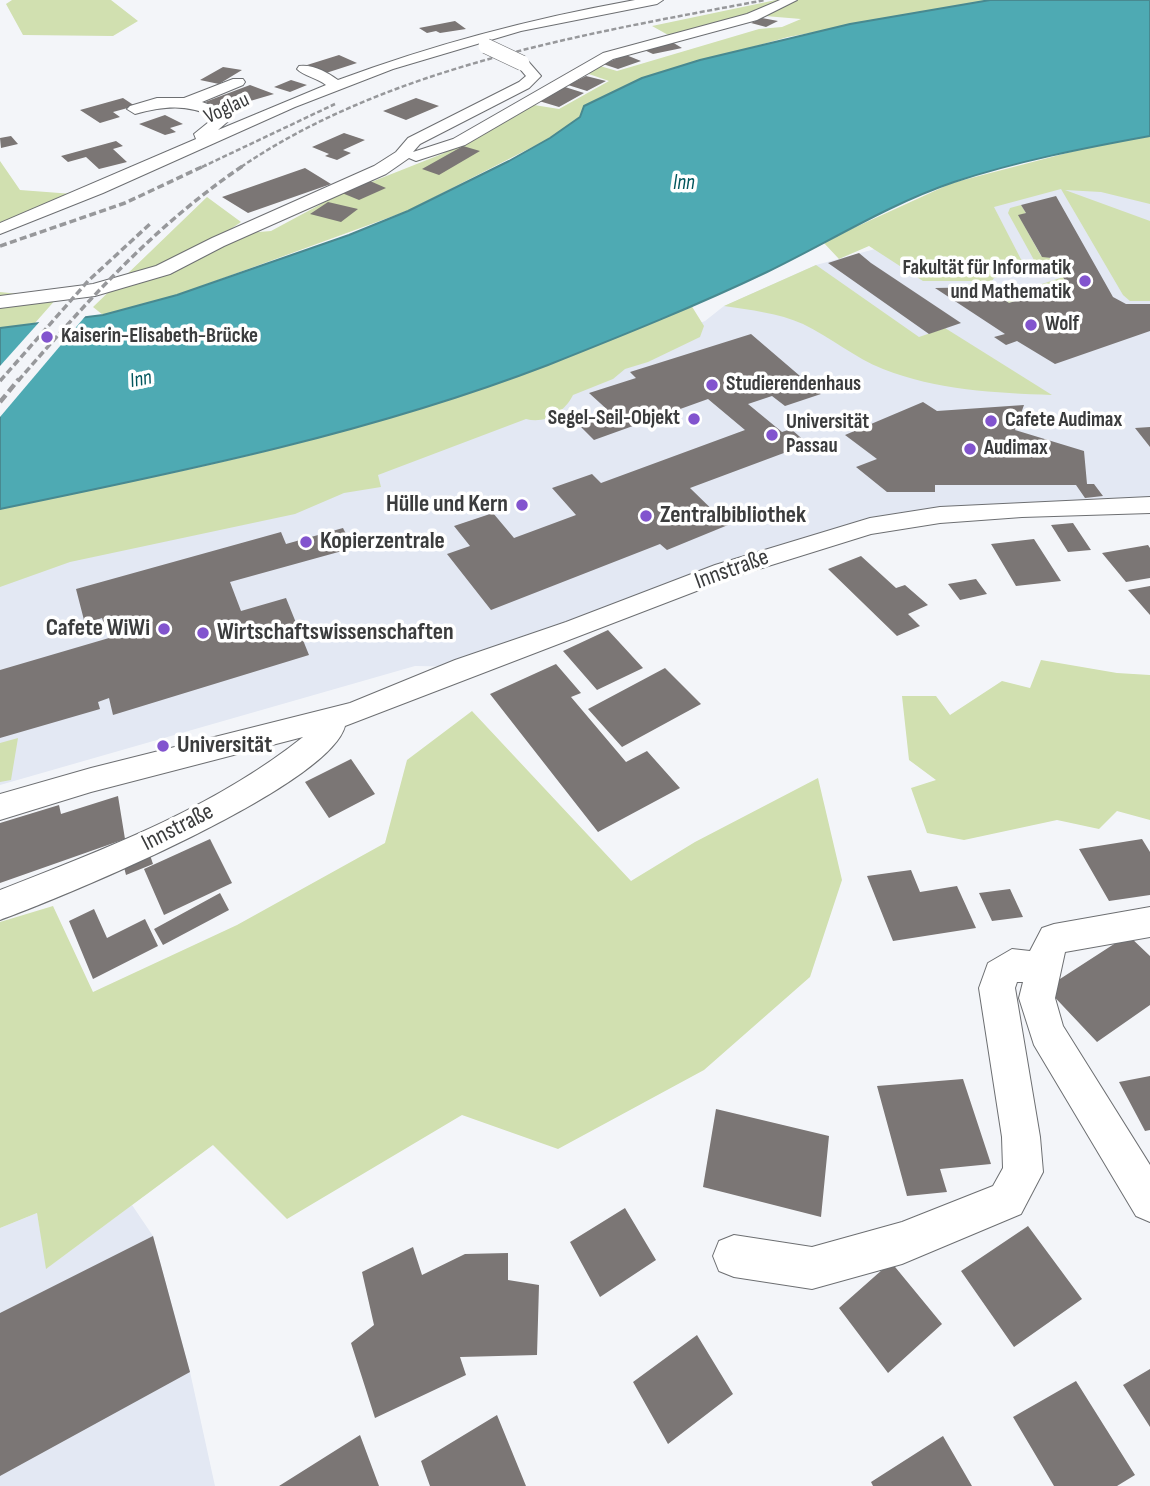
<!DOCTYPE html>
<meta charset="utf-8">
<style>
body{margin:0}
canvas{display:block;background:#f3f5f9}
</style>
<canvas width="1150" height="1486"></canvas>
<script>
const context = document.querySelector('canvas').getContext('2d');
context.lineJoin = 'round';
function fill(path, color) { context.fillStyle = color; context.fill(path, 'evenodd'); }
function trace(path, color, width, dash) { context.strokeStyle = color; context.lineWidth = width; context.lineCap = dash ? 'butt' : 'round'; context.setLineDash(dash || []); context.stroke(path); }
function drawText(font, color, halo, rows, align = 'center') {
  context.font = font + ' "Sofia Sans Condensed",sans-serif'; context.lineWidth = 7; context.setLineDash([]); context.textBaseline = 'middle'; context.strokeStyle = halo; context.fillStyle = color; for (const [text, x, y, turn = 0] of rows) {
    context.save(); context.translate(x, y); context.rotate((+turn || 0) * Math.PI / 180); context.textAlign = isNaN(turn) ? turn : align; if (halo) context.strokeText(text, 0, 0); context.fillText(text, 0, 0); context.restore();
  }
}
fill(new Path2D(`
 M1150 150V504L896 522 465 667 415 666 0 785V544L547 383 705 321 724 306 816 265 875 249Z
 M132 1205 153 1236 190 1372 215 1486H0V1228L37 1213 47 1268Z`), '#e3e8f3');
fill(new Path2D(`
 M12 0H111L138 21 113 36 23 35 6 4Z
 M776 0H990L788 37 642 78 584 106 580 117 550 138 407 211 177 295 103 315 93 307 207 197 241 222 222 235 271 231 336 196 442 154 534 105 559 109 609 81 586 73 600 66 617 71 759 29 782 27 801 19 765 16 670 36 652 26Z
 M1150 136V204L1101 192 1065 190 1150 221V301H1130L1123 295 1061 189 994 207 1026 269 994 278 992 281H923L869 246 839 259 823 242 952 183 1090 147Z
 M0 161 20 190 73 194 0 224Z
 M1021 205 1026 213 1019 216 1041 256 1052 258 1054 262 1034 260 1008 213 1010 208Z
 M816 265 919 337 945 328 1052 395C996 393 936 390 883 369 855 358 830 337 803 324 778 313 751 310 724 306Z
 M1063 277 1067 284 1009 303 986 287H962L960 284H990L1009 295Z
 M0 292 57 298 35 323 0 328Z
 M691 305 704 326 700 337 648 362 625 369 613 379 573 395C564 413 545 424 526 419L378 475 381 487 344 493 295 514 70 562 0 587V509C133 481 267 456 398 415 498 384 594 345 691 305Z
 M1041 660 1117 673 1150 675V820L1117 811 1099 829 1057 820 964 840 927 833 911 788 936 780 909 760 902 696H936L950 715 1002 681 1030 688Z
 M472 711 631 881 695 842 818 778 842 880 810 977 704 1070 558 1149 462 1115 287 1219 213 1145 46 1269 37 1213 0 1228V922L53 906 93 992 237 925 385 843 407 760Z
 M18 738 11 780 0 782V743Z`), '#d1e0b0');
const water = new Path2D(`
 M990 0H1150V136C1084 148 1018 161 954 182 889 204 829 242 767 272 696 306 621 336 548 365 371 433 185 471 0 509V328L103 315 177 295 349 235 408 211 509 161 550 138 580 117 584 106 642 78 700 60 850 24Z`);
fill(water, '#4eaab3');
trace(water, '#488990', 2);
fill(new Path2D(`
 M88 313 0 417V366L42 319Z`), '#f3f5f9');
fill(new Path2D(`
 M762 18 778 21 766 27 751 23Z
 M455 21 466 29 440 33 436 31 427 33 419 28Z
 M672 42 682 48 653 54 642 49Z
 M339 55 357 63 326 73 307 65Z
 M626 55 641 61 618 69 603 64Z
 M223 67 242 70 219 84 200 80Z
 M586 76 606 81 587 91 568 85Z
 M291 80 307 85 290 92 274 87Z
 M250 85 274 94 240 104 245 106 229 112 205 102Z
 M565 87 584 93 559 107 539 101Z
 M123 98 135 106 113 112 120 117 100 123 80 110Z
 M416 98 439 106 406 120 383 111Z
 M165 115 183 124 170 128 176 132 165 135 139 124Z
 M344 133 365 140 343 150 351 153 337 160 325 156 329 154 312 147Z
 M11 136 18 144 1 148 0 138Z
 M116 141 123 146 113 149 127 162 99 169 86 157 68 162 61 156Z
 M463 146 480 151 439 175 422 169Z
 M305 168 331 184 248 213 222 197Z
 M370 181 386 188 359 200 342 193Z
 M1056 196 1113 297 1126 304H1150V331L1055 364 1017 341 1006 345 994 337 1005 334 935 288 986 287 1009 303 1067 284 1052 258 1042 257 1018 215 1026 213 1021 205Z
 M328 202 358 209 341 222 310 214Z
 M859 253 871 263 961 323 929 334 828 263Z
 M751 334 821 394 785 406 772 396 748 404 782 432 791 429 808 444 690 488 728 525 667 550 660 544 491 610 447 554 470 546 454 526 493 513 514 538 576 515 552 488 592 474 601 483 745 430 708 399 594 440 579 425 611 413 589 393 636 378 630 372Z
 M923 402 937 411 1024 405 1015 430 1084 451 1087 484H1094L1103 496 1085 498 1076 485H935V492H887L856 467 877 459 845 435Z
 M1150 427V447L1135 428Z
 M1073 523 1091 550 1068 552 1051 525Z
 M343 528 353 548 230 582 241 611 286 598 309 655 113 715 109 698 98 702 100 709 0 738V670L109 638 102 618 85 624 76 589 281 532 286 544Z
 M1034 539 1061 581 1016 586 991 544Z
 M1148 545 1150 548V578L1126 582 1102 553Z
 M861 556 896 588 905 585 928 605 908 614 920 626 897 636 828 569Z
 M976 579 987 594 960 600 948 584Z
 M1150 586V615L1128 590Z
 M608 630 643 668 597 690 563 651Z
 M556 664 581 693 571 697 626 762 647 751 680 788 598 832 490 694Z
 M665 668 701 704 622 747 588 709Z
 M351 759 375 794 329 818 305 782Z
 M118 796 125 839 0 883V823L59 805 61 814Z
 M210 839 232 883 164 915 144 869Z
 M1142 839 1150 852V895L1109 901 1079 849Z
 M149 852 153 864 126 875 123 863Z
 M911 870 920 892 957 886 976 928 893 941 867 876Z
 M1010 889 1023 917 992 921 979 893Z
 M220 893 229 910 163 945 154 929Z
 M94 909 107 938 145 919 158 946 93 979 69 921Z
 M1128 935 1150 956V1005L1097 1042 1046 988Z
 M1150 1076V1130L1145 1131 1119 1082Z
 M963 1079 991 1164 940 1169 947 1192 907 1196 877 1086Z
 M716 1109 829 1136 821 1217 703 1187Z
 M625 1208 656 1260 600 1297 570 1242Z
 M1028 1226 1082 1299 1014 1347 961 1271Z
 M153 1236 190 1372 0 1476V1313Z
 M413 1247 422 1275 465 1254 508 1253V1280L539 1285 537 1355 460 1357 466 1375 375 1418 351 1343 374 1325 362 1272Z
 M891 1262 942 1324 888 1373 839 1308Z
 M697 1335 733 1394 668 1444 633 1382Z
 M1150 1369V1427L1123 1385Z
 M1076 1381 1135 1475 1117 1486H1054L1013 1417Z
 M497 1415 526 1486H430L421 1461Z
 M360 1435 379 1486H279Z
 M943 1436 972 1486H873L871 1482Z`), '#7b7675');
const minor = new Path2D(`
 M635 0H663L657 4 521 31 393 69 295 107 103 193 0 234V223L196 139 194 134 215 117C186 104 165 106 135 114L127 109 130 106 157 98H184L233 79H243L245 82 243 85 202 102 227 111 233 117 218 130 326 85C317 78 304 76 297 69L299 66C313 64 327 72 338 80 435 44 534 18 635 0Z
 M780 0H797L757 20 613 59 465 145 416 161 409 158 386 174 224 246 170 274 95 296 0 308V296L93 284 156 266 212 238 374 166 396 152 408 138 519 82 526 76 515 63 517 60H527L541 76 529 88 420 144 413 152 453 139 603 53 747 14Z
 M1150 497V513L1022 517 940 523 871 534 733 577 345 726C329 787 64 897 0 920V890C105 849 214 808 303 737L91 792 0 820V794L91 768 350 703 455 660 566 622 715 565 870 518 940 507Z
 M1150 907V937L1065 952 1055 998 1063 1026 1150 1165V1222L1136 1216 1034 1045 1019 998 1023 982H1017L1015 988 1040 1137 1043 1172 1021 1214 902 1264 812 1289 734 1277 719 1271 713 1256 719 1241 734 1235 812 1247 902 1222 993 1186 1003 1168 1002 1137 979 988 988 963 1012 949 1030 951 1042 928 1054 924Z`);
trace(minor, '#6d6f72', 2);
fill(minor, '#fff');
trace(new Path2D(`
 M202 167 335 104
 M241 167C391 65 591 33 765 0`), '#97989b', 2.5, [5, 2.5]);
trace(new Path2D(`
 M0 246 125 203 206 165
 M0 381 88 281 151 223
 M18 381C88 300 154 226 244 165`), '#97989b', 3.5, [7, 3.5]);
trace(new Path2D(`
 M0 402 19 379`), '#97989b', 4.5, [9, 4.5]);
const minorBridge = new Path2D(`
 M486 46 522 63`);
trace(minorBridge, '#6d6f72', 16, []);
trace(minorBridge, '#fff', 15);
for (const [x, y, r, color] of [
 [1085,281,7,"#8254ce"],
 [1031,325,7,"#8254ce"],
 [47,337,7,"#8254ce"],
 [712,385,7,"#8254ce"],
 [694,419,7,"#8254ce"],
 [991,421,7,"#8254ce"],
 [772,435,7,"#8254ce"],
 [970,449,7,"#8254ce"],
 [522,505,7,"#8254ce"],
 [646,516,7,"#8254ce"],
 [306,542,7,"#8254ce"],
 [164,629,7,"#8254ce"],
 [203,633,7,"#8254ce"],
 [163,746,7,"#8254ce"]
]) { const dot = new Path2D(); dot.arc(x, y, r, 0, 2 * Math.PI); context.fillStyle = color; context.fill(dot); trace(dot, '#fff', 2.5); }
drawText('21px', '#3b3c3d', '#fff', [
 ["Voglau",227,109,-25]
]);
drawText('italic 21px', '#01565d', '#fff', [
 ["Inn",684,184],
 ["Inn",141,380,-11]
]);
drawText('bold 21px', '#3b3c3d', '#fff', [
 ["Fakultät für Informatik",1071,269,"right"],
 ["und Mathematik",1071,293,"right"],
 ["Wolf",1045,325],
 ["Kaiserin-Elisabeth-Brücke",61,337],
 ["Studierendenhaus",726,385],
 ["Segel-Seil-Objekt",680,419,"right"],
 ["Cafete Audimax",1005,421],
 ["Universität",786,423],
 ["Passau",786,447],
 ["Audimax",984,449]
], 'left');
drawText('bold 24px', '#3b3c3d', '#fff', [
 ["Hülle und Kern",508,505,"right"],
 ["Zentralbibliothek",660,516],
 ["Kopierzentrale",320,542],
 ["Cafete WiWi",150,629,"right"],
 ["Wirtschaftswissenschaften",217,633],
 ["Universität",177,746]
], 'left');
drawText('24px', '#3b3c3d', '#fff', [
 ["Innstraße",732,570,-20],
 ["Innstraße",178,828,-27]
]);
</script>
